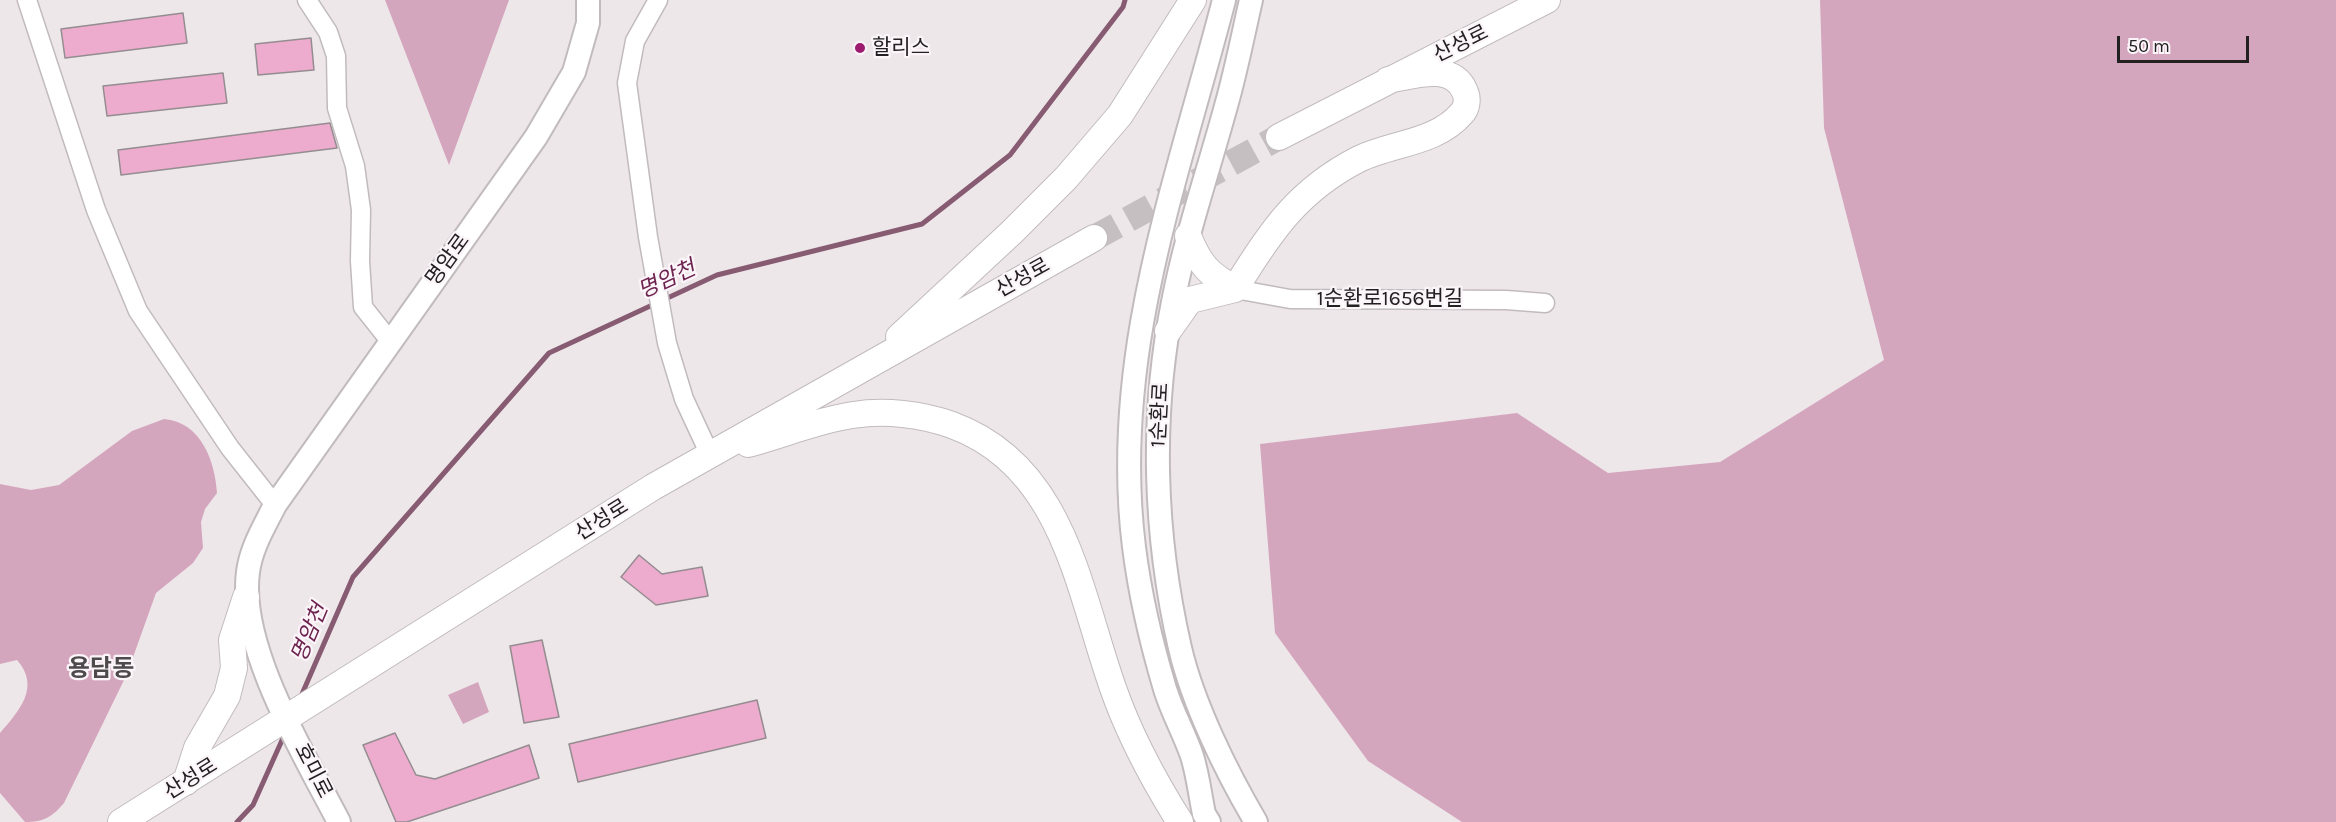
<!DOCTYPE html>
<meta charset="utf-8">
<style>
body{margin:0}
#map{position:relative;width:2336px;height:822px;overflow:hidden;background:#eee7ea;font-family:Karla,sans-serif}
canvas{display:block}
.scale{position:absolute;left:2117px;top:36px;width:132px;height:27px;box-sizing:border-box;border:3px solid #222021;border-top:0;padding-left:8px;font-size:18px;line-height:21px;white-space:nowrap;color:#222021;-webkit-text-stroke:4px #fbf4f8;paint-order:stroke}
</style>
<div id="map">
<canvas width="2336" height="822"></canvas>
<div class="scale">50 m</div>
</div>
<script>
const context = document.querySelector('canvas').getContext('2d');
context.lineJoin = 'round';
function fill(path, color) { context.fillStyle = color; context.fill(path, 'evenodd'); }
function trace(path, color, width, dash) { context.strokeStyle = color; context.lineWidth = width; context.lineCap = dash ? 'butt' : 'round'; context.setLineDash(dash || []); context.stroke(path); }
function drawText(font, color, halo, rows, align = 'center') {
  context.font = font + ' Karla,"Noto Sans KR",sans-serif'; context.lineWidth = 4.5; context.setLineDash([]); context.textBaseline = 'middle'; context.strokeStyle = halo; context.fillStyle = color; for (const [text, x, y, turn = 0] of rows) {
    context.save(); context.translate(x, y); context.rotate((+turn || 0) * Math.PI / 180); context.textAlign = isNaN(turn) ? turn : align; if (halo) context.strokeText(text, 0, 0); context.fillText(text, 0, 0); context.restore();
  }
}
fill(new Path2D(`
 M385 0H509L449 165Z
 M1820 0H2336V822H1462L1368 761 1275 633 1260 444 1517 413 1608 473 1720 462 1884 360 1824 128Z
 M164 419C201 422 215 461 217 493L205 509 201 522 203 548 193 563 156 593 127 674 64 803C52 817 44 822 25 822L0 793V733C19 711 41 687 17 660L0 664V484L31 490 59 485 132 431Z
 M478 682 489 712 463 724 448 695Z`), '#d4a6bd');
trace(new Path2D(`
 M302 694 353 577 549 353 717 275 922 224 1010 155 1123 7 1125 0
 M237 822 253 805 283 738`), '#875c72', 5);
const building = new Path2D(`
 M183 13 187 43 65 58 61 29Z
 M311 38 314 70 258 75 255 44Z
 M223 73 227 103 107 116 103 86Z
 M330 123 337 148 121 175 118 150Z
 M639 555 662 574 702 567 708 596 656 605 621 577Z
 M542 640 559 717 524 723 510 646Z
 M757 700 766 738 578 782 569 744Z
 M395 733 416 775 435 779 529 745 539 778 407 822H396L363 745Z`);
fill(building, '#edabcd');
trace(building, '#948d90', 1.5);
trace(new Path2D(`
 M1094 238 1279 137`), '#c5bfc2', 26, [26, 13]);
const minor = new Path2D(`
 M27 0 96 210 138 311 230 448 275 505
 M307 0 328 32 336 56 337 108 355 166 361 210 360 261 363 307 390 341
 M658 0 635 41 627 83 648 237 667 343 684 399 710 455
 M1235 289 1290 299 1506 300 1545 303`);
const tertiary = new Path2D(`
 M1251 0C1243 35 1236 71 1226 106 1208 172 1186 235 1173 302 1150 416 1154 535 1180 648 1193 704 1227 773 1256 822
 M339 822C305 756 238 647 248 572 251 548 264 527 275 505L536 137 574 72 588 23V0
 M1209 822 1204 814C1200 795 1198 775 1192 756 1184 733 1172 712 1165 689 1151 642 1140 595 1134 547 1110 355 1177 182 1224 0`);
const secondary = new Path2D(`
 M1279 137 1547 0
 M1188 236C1200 265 1208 274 1235 289
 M1168 331 1190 300 1235 289C1270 232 1298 190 1359 159 1392 143 1437 143 1462 113 1467 108 1468 98 1465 92 1453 61 1412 76 1388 80
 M899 337 1012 232 1066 178 1120 115 1193 0
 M748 444C782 435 818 420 853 415 885 410 921 414 952 425 1064 466 1078 589 1113 688 1130 737 1153 779 1180 822
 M186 782 197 748 227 696 234 668 232 640 246 597
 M121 822 653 487 1094 238`);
trace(minor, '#c2bbbe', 21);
trace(tertiary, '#c2bbbe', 26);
trace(secondary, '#c2bbbe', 28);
trace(minor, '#fff', 18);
trace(tertiary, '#fff', 22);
trace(secondary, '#fff', 26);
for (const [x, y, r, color] of [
 [860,48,6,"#9d1b6f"]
]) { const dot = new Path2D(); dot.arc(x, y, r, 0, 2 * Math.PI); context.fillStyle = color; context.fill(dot); trace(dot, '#fbf4f8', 2); }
drawText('21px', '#222021', '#fbf4f8', [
 ["산성로",1461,44,-26],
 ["명암로",448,260,-54],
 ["산성로",1023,278,-29],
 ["1순환로1656번길",1390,299],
 ["1순환로",1160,415,-87],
 ["산성로",602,520,-32],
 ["호미로",313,771,63],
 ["산성로",191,779,-32]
]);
drawText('21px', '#222021', '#fbf4f8', [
 ["할리스",872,48]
], 'left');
drawText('italic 22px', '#6d234f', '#fbf4f8', [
 ["명암천",667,280,-25],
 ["명암천",310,633,-67]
]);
drawText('bold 24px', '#4e494b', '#fbf4f8', [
 ["용담동",101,669]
]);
</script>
